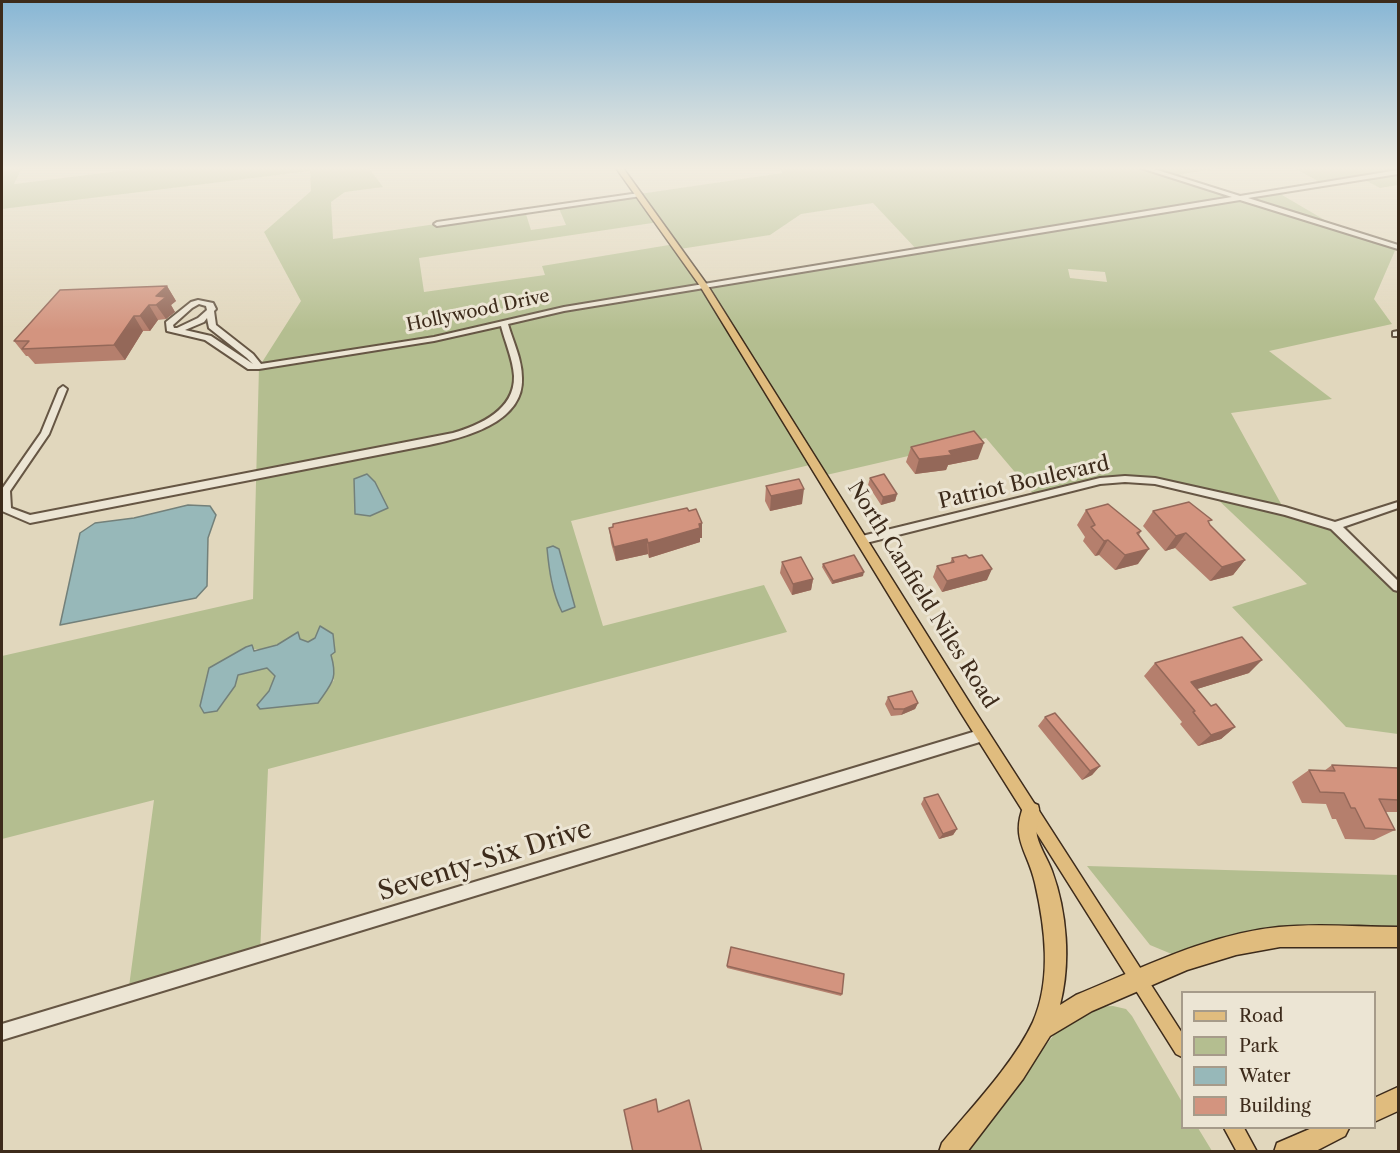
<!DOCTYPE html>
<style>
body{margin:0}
#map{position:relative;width:1400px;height:1153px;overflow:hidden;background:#e1d7bd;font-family:"Libre Caslon Text",serif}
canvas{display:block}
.frame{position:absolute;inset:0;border:3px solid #3d2b1b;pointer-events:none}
.legend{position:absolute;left:1181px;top:991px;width:195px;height:138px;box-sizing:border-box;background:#ece5d4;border:2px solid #a69b8a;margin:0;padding:8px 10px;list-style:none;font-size:18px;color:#3d2b1b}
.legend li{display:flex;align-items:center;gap:12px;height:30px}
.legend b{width:30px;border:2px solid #a69b8a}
</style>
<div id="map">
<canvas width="1400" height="1153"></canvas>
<div class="frame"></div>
<ul class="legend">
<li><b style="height:8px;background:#e0bc7e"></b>Road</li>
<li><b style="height:16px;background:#b4be90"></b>Park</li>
<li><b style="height:16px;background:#97b8b9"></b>Water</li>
<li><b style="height:16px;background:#d3947f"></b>Building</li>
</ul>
</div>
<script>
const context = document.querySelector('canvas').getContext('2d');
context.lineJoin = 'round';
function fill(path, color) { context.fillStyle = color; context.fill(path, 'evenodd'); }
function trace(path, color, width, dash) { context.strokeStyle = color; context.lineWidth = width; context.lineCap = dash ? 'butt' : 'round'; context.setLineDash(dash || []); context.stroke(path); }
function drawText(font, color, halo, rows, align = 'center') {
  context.font = font + ' "Libre Caslon Text",serif'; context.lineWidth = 6; context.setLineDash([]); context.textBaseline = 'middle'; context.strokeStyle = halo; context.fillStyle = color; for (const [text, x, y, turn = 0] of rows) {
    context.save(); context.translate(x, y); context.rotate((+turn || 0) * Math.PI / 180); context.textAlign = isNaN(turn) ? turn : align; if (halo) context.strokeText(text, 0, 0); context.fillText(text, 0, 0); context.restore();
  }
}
fill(new Path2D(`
 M2 168H22L14 184 143 168H369L383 187 345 192 331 202 333 239 525 211 531 230 566 225 558 206 782 173 779 168H1220L1172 176 1241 198 1277 192 1340 229 1397 246 1374 299 1392 324 1269 351 1332 399 1231 413 1285 511 1335 526 1398 587V734L1346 727 1232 607 1307 584 1213 495 1174 485 1125 479 1036 497 986 438 822 476 814 464 571 521 603 626 764 585 787 632 268 769 260 954 128 994 154 800 2 839V656L253 599 259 367 301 301 264 232 311 191 310 171 2 209ZM873 203 918 251 704 286 680 249 770 235 801 214ZM659 222 675 244 542 266 545 275 424 292 419 258ZM1068 269 1105 272 1107 282 1070 278ZM547 549H559L563 566 562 612 551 582ZM320 626 333 634 335 651 331 655 334 680 318 703 257 705 269 691 275 676 267 668 238 675 225 701 217 711 204 713 200 706 210 668 246 647C264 654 283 643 298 632L300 639 308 642 316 638Z
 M1294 168H1398V185L1380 188 1361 178 1323 184Z
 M1087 866 1398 875V937L1306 936 1186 960 1150 945Z
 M1113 1006 1126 1009 1132 1016 1182 1102V1128H1198L1212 1151 962 1152 1057 1031 1093 1007Z`), '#b4be90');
const water = new Path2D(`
 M367 474 375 482 388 508 370 516 355 514 354 479Z
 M188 505 210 506 216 515 208 538 207 586 196 598 60 625 80 533 95 523 134 518Z
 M553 546 559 549 575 607 562 612C552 592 549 570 547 548Z
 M320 626 333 634 335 652 331 655C338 679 332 683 318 703L260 709 257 705 269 691 275 676 267 668 238 675 235 686 217 711 204 713 200 706 209 668 246 647 252 645 254 651 277 645 298 632 300 639 308 642 315 638Z`);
fill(water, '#97b8b9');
trace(water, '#73807a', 1.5);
const minor = new Path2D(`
 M1141 168H1151L1240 196 1398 170V174L1248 198 1398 245V249L1240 200 564 311 508 324C513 342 522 359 522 378 524 423 463 438 429 445L30 523 2 511V489L41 433 59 389 63 386 67 389 49 434 10 491 11 508 30 515 453 433C480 425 515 410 514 376 513 359 505 342 501 326L434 341 259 369H248L205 340 167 331 166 322 191 302 198 300 213 303 216 309 214 311 216 325 253 354 261 364 434 337 564 307 1232 197ZM199 304 206 306 207 310 198 318 177 328H174L173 325 192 308ZM207 318 209 328 247 358 253 364 211 336 185 330 204 322Z
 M639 193 642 195 641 196 437 226 434 224 437 222Z
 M1398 331V336H1393V332Z
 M1125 476 1155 478 1285 507 1335 522 1398 502V508L1343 527 1398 581V591L1394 590 1331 529 1285 515 1155 484 1125 482 1100 484 862 544 857 540 862 536 1100 478Z
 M983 729 987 731 989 735 987 739 983 741 2 1040V1024Z`);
const major = new Path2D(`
 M616 168H623L708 286 971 705 1182 1033V1057L1176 1054 961 713 700 286Z
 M1224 1128H1244L1257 1152H1237Z`);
const highway = new Path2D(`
 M1031 802 1038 805C1042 816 1035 826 1037 836 1040 848 1048 860 1052 871 1067 912 1071 963 1060 1005L1076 995C1142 968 1208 934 1279 927 1318 923 1359 927 1398 927V947H1280L1236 955 1187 970 1092 1011 1050 1036 1023 1079 967 1152H939L942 1143C971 1108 1014 1063 1033 1022 1052 979 1045 927 1035 883 1028 851 1010 839 1024 805Z
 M1398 1087V1111L1374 1122V1098Z
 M1312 1128H1349L1345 1136 1314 1152H1274L1277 1143Z`);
trace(minor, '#665644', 4);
trace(major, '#3d2b1b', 3);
trace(highway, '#3d2b1b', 3);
fill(minor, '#ece5d4');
fill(major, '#e0bc7e');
fill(highway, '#e0bc7e');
fill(new Path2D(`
 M167 286 176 301 171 305 175 312 166 319 158 320 150 331H143L125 360 35 364 28 356H26L14 341Z
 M911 447 978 459 948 465 946 470 915 474 906 462Z
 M870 478 897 494 895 501 881 505 868 485Z
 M766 486 802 504 770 511 765 501Z
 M1086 510 1141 531 1139 535 1138 564 1115 570 1099 555 1095 556 1083 541 1085 537 1077 525Z
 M689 511 702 523V538H700V542L649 558 648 554 616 561 611 543 609 528Z
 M1153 511 1209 524 1245 560 1233 575 1210 581 1175 548 1165 551 1143 526Z
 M952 558 987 580 942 592 933 577 937 566 950 563Z
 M782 562 813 579 811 590 792 595 780 573Z
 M823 564 863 576 832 584 822 567Z
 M1155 663 1249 673 1197 689 1211 706 1235 727 1221 739 1198 746 1180 724 1182 722 1144 676Z
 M888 697 918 703 915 709 901 715 891 716 885 704Z
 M1045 717 1100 766 1092 775 1082 780 1038 726Z
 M1332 765 1398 768V812H1385L1395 830 1374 840 1345 839 1336 819H1332L1326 804 1302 803 1292 782 1309 770 1324 771Z
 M924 798 957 829 953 835 939 839 921 804Z
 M731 947 842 994 841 996 727 968Z`), '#b57f6d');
fill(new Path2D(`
 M167 286 176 301 171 305 175 312 166 319 156 305V296Z
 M149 305 158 320 150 331 140 316Z
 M134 316 143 331 125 360 114 345Z
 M984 443 978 459 948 465 946 470 915 474 919 459 949 451Z
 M804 489 802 504 770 511 771 496Z
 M897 494 895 501 881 505 883 497Z
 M702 523V538H700V542L649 558 648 543Z
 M1186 533 1175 548 1165 551 1176 536Z
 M647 539 648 554 616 561 614 547Z
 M1108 540 1099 555 1095 556 1104 541Z
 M1149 549 1138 564 1115 570 1125 555Z
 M1245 560 1233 575 1210 581 1222 567Z
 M992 569 987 580 942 592 947 581Z
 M864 572 863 576 832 584 833 581Z
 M813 579 811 590 792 595 793 584Z
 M1262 660 1249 673 1181 694 1191 682Z
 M918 703 915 709 901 715 904 709Z
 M1235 727 1221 739 1198 746 1211 735Z
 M1100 766 1092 775 1082 780 1090 771Z
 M957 829 953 835 939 839 943 834Z`), '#946859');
const building = new Path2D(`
 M167 286 156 296 166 297 156 305H149L140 316H134L114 345 22 349 29 341H14L60 290Z
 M974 431 984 443 949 451 952 455 919 459 911 447Z
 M884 474 897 494 883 497 870 478Z
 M799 479 804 489 771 496 766 486Z
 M1189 502 1212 520 1208 521 1210 525 1245 560 1222 567 1186 533 1176 536 1153 511Z
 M1108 504 1141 531 1137 533 1149 549 1125 555 1108 540 1104 541 1091 527 1095 525 1086 510Z
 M687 508 689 511 696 509 702 523 699 524 700 528 648 543 647 539 614 547 609 528 613 527V524Z
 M854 555 864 572 833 581 823 564Z
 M966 555 969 558 982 555 992 569 947 581 937 566 954 562 952 558Z
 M801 557 813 579 793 584 782 562Z
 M1242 637 1262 660 1191 682 1211 706 1216 704 1235 727 1211 735 1193 712 1195 711 1155 663Z
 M912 691 918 703 904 709H894L888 697Z
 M1055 713 1100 766 1090 771 1045 717Z
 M1332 765 1398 768V800L1379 799 1395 830 1365 828 1355 808H1351L1344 793 1320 792 1309 770 1335 771Z
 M938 794 957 829 943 834 924 798Z
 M731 947 844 974 842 994 727 966Z
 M656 1099 658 1112 689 1100 702 1152H633L624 1110Z`);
fill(building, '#d3947f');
trace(building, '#946859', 1.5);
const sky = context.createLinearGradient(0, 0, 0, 330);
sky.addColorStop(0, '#87b6d5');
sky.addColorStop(0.51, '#f2ede1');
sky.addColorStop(1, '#f2ede100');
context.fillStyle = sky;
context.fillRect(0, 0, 1400, 330);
drawText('18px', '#3d2b1b', '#ece5d4', [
 ["Hollywood Drive",478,311,-12]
]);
drawText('21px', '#3d2b1b', '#ece5d4', [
 ["Patriot Boulevard",1024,483,-13],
 ["North Canfield Niles Road",922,595,58]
]);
drawText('26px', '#3d2b1b', '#ece5d4', [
 ["Seventy-Six Drive",485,861,-17]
]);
</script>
